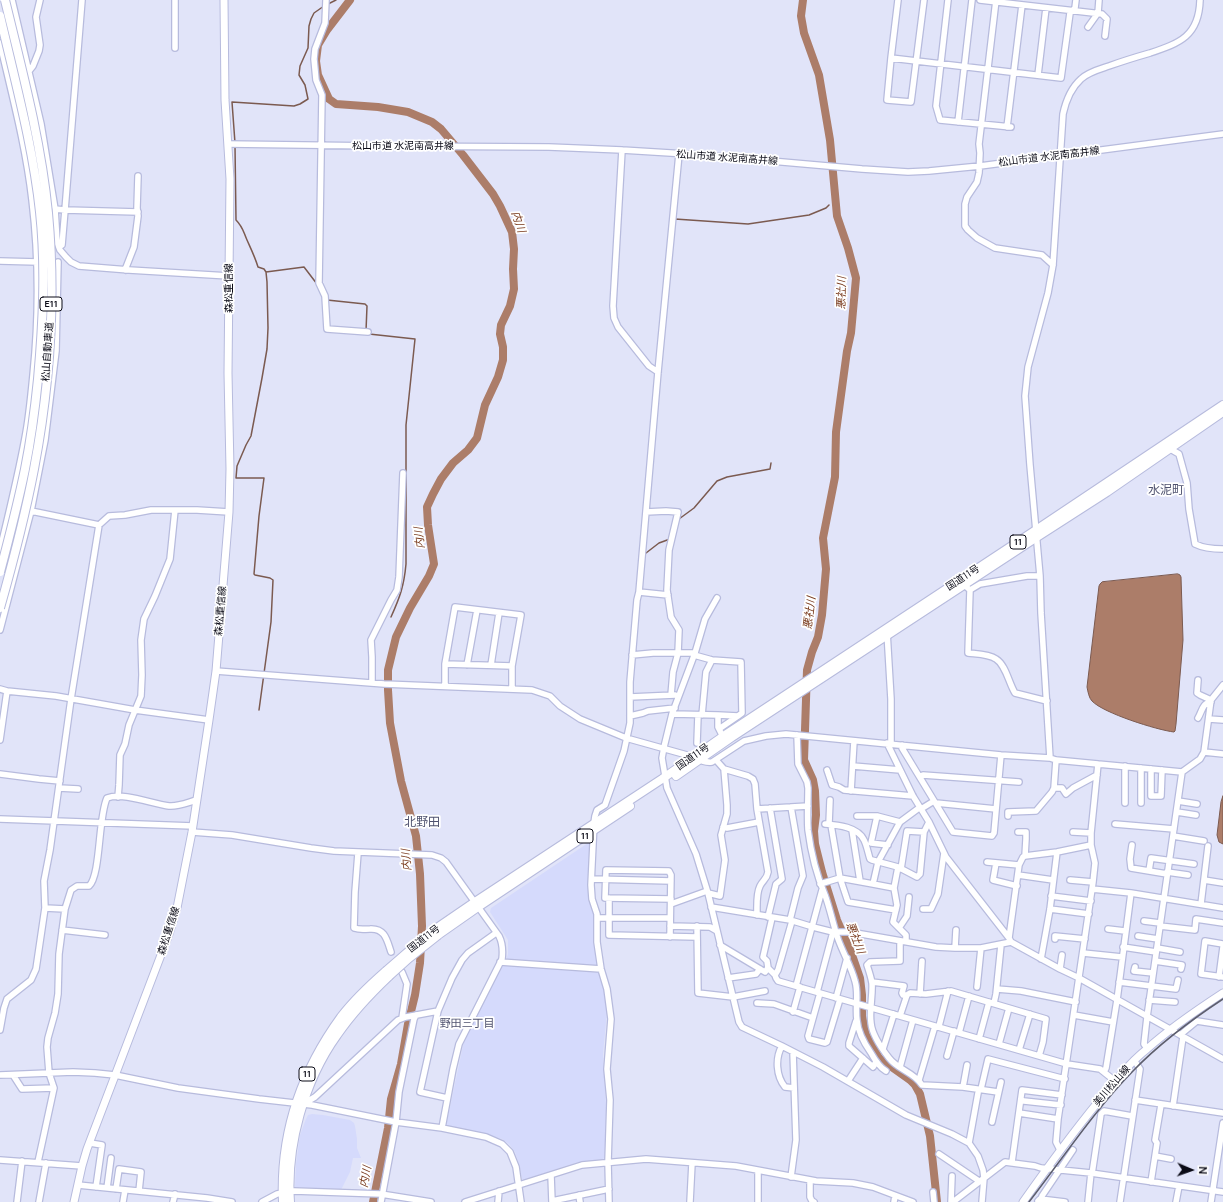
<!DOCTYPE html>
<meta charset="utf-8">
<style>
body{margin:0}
#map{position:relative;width:1223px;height:1202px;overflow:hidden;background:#e1e4f9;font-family:Manrope,sans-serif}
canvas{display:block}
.north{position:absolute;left:1171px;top:1150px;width:40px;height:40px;-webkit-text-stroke:3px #fff;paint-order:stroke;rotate:92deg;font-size:11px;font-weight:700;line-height:16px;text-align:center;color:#0a0a16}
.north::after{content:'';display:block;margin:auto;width:14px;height:18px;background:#0a0a16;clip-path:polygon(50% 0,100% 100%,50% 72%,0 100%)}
</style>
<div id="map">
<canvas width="1223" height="1202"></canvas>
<div class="north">N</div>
</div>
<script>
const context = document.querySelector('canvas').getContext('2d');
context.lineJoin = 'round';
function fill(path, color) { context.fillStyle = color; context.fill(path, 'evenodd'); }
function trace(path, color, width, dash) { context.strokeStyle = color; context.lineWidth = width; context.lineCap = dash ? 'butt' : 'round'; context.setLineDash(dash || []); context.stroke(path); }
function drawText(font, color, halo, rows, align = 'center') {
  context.font = font + ' Manrope,"Noto Sans JP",sans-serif'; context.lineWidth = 3.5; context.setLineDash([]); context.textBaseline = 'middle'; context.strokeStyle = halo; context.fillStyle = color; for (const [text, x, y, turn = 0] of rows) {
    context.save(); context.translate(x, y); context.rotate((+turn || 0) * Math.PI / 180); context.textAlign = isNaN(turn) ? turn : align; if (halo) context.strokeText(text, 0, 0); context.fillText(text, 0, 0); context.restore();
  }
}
fill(new Path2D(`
 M588 843 591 845V865L588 881V898L594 914V943L597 966 605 995 607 1012 603 1054 606 1105 605 1157 602 1160 578 1162 524 1180 522 1179 519 1164 515 1152 509 1144 502 1139 485 1134 446 1126 465 1036 498 972 502 967 504 966 508 954V940L490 912 491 908Z
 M312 1114 323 1115 350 1120 354 1123 355 1126 357 1139V1148L361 1158H353L350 1172 341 1190 295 1188 296 1164 300 1135 306 1119 308 1115Z`), '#d5dafc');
const water = new Path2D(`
 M1178 574 1180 575 1181 577 1183 640 1176 724 1175 731 1174 732C1157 730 1103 713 1092 701 1089 698 1088 692 1087 687L1099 586 1100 584 1102 582Z
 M1223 796V844L1219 842 1217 835 1221 802Z`);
fill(water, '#ac7d69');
trace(water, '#7b5a50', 1);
trace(new Path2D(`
 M328 4 336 0
 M235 143 232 102 294 106 300 104 308 99 305 85 299 75 300 66 308 48 309 26 311 19 314 13 324 6
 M235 146 236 220C243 227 243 231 247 240 251 249 255 257 258 267L264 269 266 272 267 282 268 328 267 349 262 378 251 436 246 445 237 466 236 478H264L259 516 254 574 255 575 270 578 273 580 271 622 259 710
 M675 220V219L748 224 809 215 826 208 829 205
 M266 272 304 267 317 284
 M327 300 365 304 367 306 366 331
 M369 334 415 339 406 425V564C404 586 400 597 391 617
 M679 519 694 508 717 481 727 477 770 469 771 463
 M646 553 659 543 670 539`), '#7b5a50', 1.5);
trace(new Path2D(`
 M350 0 327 30 318 45 316 61 318 75 329 99 336 104 378 107 408 112 432 122 441 129 463 155 493 194 500 206 512 232 514 249 513 269 514 289 510 306 501 325 500 334 503 347V360L498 377 485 405 477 438 468 450 453 463 441 479 433 494 427 507 428 525 434 564 429 576 410 608 396 637 388 670V690L390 723 401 781 416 836 420 874 422 926 420 963 415 995 408 1024 401 1064 391 1099 388 1128 373 1202
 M803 0 801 16 804 33 819 75 830 140 837 216 848 248 856 278 851 333 847 351 836 432 835 477 823 538 826 569 822 615 818 637 812 652 807 670 804 760 813 780 815 791 816 815 814 831 815 844 822 872 837 920 851 952 860 978 862 995V1016L866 1035 879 1058 910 1080 915 1085 920 1094 930 1136 937 1202`), '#ac7d69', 8);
const minor = new Path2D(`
 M12 0 41 124 55 209 57 242 60 250 66 257 71 262 79 266 129 270 229 276
 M326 0 325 23 315 49 314 59 316 80 322 95 319 283 325 296 327 329 368 332
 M898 0 891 58 1061 78 1070 13 1075 8 1076 0
 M948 0 936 106 940 120 1011 127
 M980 0 1102 14 1107 19 1105 36
 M996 0 979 144 980 153 979 173 977 182 967 197 965 204V226L968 230 977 238 995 248 1042 255 1053 265
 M1088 27 1098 13 1099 0
 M0 43C12 95 26 147 32 200 39 258 39 317 33 375 31 396 29 418 25 438 18 476 9 513 0 550
 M175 48V0
 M891 58 887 100 911 102 924 0
 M29 71 33 66 39 51 40 45 36 17 40 0
 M1038 75 1046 8
 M958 122 972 0
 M1007 127 1022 5
 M228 144 379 146 549 147 622 150 703 155 862 169 908 172 929 171 980 166 1223 134
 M622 150 613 306 614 318 618 327 649 366 658 372
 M55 209 65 210 82 0
 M59 247 62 245 65 210 138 212
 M0 261 38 262
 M125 270 134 247 138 216 137 208 138 176
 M1167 447 1179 454 1187 483 1189 509 1195 544C1203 548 1214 549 1223 549
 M31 511 99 525
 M646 512 666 511 678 512 669 550 667 590 671 617 679 630 678 653 673 672 671 695
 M963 584 970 590 968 653C976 654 989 654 996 659 1006 665 1009 684 1015 693L1047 701
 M970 590 980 584 1027 576H1040
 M639 592 668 595
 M717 598 705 619 695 653 672 714 664 747 662 758 667 788 696 854 708 893 739 1022 742 1027 782 1046 823 1067 906 1115 952 1134 969 1143 978 1156 983 1170 984 1178 982 1202
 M0 630 31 511 45 440 56 351 58 262
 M887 632 891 699V744
 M632 655 653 653H695
 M694 655 712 660 741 662 742 713 738 716 718 715V727L723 737
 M445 664 512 666
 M467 665 477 610
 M491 665 499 613
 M216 671 384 684 532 690 550 696 560 706 580 719 626 738 694 757C700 760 705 763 712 762L744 741 766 736 786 734 1001 755 1050 758 1056 760 1182 772 1200 759 1204 752 1211 700 1223 685
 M1198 680 1197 693 1200 695 1211 700
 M372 683V657L371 640 391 600 397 590 399 577 403 473
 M445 686V664L455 607 521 615 512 666V689
 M0 689 7 691 56 696 135 710 209 720
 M630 697 675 695
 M672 714 718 715
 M702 715 706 672 712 660
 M630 716 643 713 648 711 675 708
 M1198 718C1202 712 1202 703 1211 702
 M1209 719 1223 720
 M719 729 738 716
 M797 735 798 764 807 782 808 788C808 802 807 816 808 830 811 853 816 874 825 895 830 909 833 924 838 939 843 953 851 966 855 981 859 994 855 1007 857 1020 858 1033 864 1043 871 1053 875 1060 879 1067 886 1071
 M0 740 7 691
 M697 743 698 715
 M887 743 913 796 929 822 946 857 1009 938 1011 942 1060 969 1079 978 1223 1059
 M902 745V748L953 832 992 836 994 833 1001 755
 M1204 752 1223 754
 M1050 758 1041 613 1040 576 1030 465 1025 396 1028 367 1048 293 1053 265 1063 114C1066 100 1071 88 1081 79 1088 72 1100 69 1109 66 1123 61 1136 57 1150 53 1180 43 1199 36 1200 0
 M853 766 900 770
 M1125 766V803
 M724 769 748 776 753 779 755 784 757 809 768 872C767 879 763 880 760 886 756 894 757 906 757 915
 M1151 769V796H1161L1162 770
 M827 770 832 785 839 787 844 790 913 796
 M0 774 39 779 60 781
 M920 776 923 775 1019 782
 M59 788 78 789
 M1054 788H1062L1066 794 1073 788 1097 775
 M851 791 854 741
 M118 797 119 785 120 755 125 744 129 725 141 696 142 675 141 640 144 619 155 596 170 559 175 510
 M1178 801 1197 804
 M936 803 996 809
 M1141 803V768
 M757 809 808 806
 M921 809 934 801
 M1177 812 1196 815
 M857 816H877L900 822
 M877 816 871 843 888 845
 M1008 816V812L1036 811 1052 792 1054 788 1056 760
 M0 819 193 826
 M825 824C838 825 858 827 864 840 867 846 868 853 870 859L872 860 898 867 917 877 920 874 924 832 929 822
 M829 824 830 800
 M1115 824 1174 829
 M831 825 840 878 848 902 896 910
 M723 827 727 828 759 822
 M852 830 860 881
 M192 832 232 835 311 848 334 851 432 855 441 858 446 862 499 936C503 944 503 951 502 959L459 1044 453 1069 442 1128
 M1018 832H1026V839L1025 856
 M1073 832 1091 833
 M1173 836 1204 841
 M1132 845 1130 859 1131 868 1167 874
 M358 853 355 892 354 928C360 930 364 929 370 929 385 928 387 940 391 952
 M987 862 1019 865
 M996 863 993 880 1017 886
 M898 867 894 888 897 905 893 922 906 935V941
 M901 869 907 831 924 832
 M1149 871 1151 858 1194 864
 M1167 872 1188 875
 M1018 875 1053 880
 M592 879 671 881
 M1070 880 1093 882
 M1204 880 1223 883
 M820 884 840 878 873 884 878 862 900 822 919 808
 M873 884 894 888
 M1092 889 1131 893 1223 908
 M708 893 720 896 725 860 721 835 727 814V805L724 769 716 760
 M1051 896 1091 901
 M609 898V935L696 937
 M671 904 707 891
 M1201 904 1208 846
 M711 907 790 920 813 927 833 932H850L936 947 955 948H981L1011 942
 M65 909 71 890 77 886H89C101 875 98 817 107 798 124 792 152 804 169 806 178 807 189 802 197 800
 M923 909H931L938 894 944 853
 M1050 909 1089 914
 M768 917 776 884 782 879 770 808
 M597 918H670
 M790 920 798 888 803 876 791 807
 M1144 921 1160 923
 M670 926 710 927 717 931
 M697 926 698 993 733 997 765 991
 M1160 926 1195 930 1196 919 1223 923
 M899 928 907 916 909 897
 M1108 929 1125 931
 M62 930 105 935
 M1138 936 1158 939
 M670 937 671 875 669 871 606 870 605 898 671 899
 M1009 938 1019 865 1023 857 1025 856 1057 852 1091 845
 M1055 939V936L1085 939
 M900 941V961L870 962 867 965C869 971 871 977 872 983 873 996 869 1010 871 1023 872 1035 882 1049 889 1058 898 1070 914 1072 922 1085L963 1087 998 1092
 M1223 944 1205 941 1201 974 1223 977
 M720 945 765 972 768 968 775 975 776 978 778 981 1067 1064 1100 1069 1115 1081
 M1123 947 1156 952
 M955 948 956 930
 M1157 948 1180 952
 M1083 953 1122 957
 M1041 959 1050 909 1057 852
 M1155 961 1182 965 1181 969
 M500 962 601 969
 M1135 967 1134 971 1153 973
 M768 968 767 961 763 957 772 918
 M1060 969 1062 955
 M402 972 407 984 402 1018
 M775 975 778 970 792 921
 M1219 977 1223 947
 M728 978 756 974 760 969
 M872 982 904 986 902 993 903 995H907L910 993 926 994 951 991 1046 1019 1043 1042 1039 1056
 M1119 982 1176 989 1178 980
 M796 986 822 890
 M977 987 981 948
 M997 989 1021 991 1076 1002
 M817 992 833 932
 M820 993 808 1036 809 1039 825 1043 827 1042 840 999
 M920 994 922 961
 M836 998 847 958
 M1149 1000 1175 1002
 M757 1003 774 1004 813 1018
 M994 1003 996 994 1001 945
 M793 1012 800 987
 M1074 1015 1113 1022
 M900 1016 907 995
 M856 1021 849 1043V1046L873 1067 876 1062
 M939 1026 948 991
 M0 1030 4 1008 7 999 31 980 36 969 45 908 44 881 50 850 71 699 99 525 109 516 125 515 151 510H197L229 512
 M959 1033 969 996
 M1180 1035 1197 1021 1223 1025
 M979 1039 989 1002
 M999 1044 1009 1008
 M782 1046C775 1058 776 1076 785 1087L794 1088
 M1147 1048 1144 1044 1147 1017 1182 772
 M883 1049 894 1014
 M1019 1050 1030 1014
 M947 1056 954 1031
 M900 1067 913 1020
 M1104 1072 1106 1068 1117 1000 1131 893
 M0 1075 73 1072 95 1073 115 1075 178 1088 259 1099 312 1105 396 1122 442 1128 486 1137 502 1144 510 1152 516 1167 521 1202
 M13 1075 22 1089 54 1088
 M919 1080 935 1026
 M848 1081 863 1058
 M963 1087 967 1065
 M981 1089 988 1059 1065 1079
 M447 1098 420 1092 438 1011 452 978 462 960 468 953 496 933
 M1135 1100 1223 1113
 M1024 1101 1061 1105
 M303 1104 315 1097 398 1020 406 1017 438 1011
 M1173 1106 1183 1037
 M1019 1113 1058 1119
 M992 1122 1001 1082
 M90 1143 102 1145 96 1187
 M969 1143 978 1093
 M1060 1150 1056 1142 1058 1119 1093 882 1095 863 1091 845V833L1098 764
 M939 1154 979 1181
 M1155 1156 1171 1159
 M0 1160 82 1166
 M38 1162 54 1088 49 1073 47 1047 48 1038 55 1013 58 994 59 954 65 909 45 908
 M1012 1162 1022 1090 1062 1095
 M1092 1174 1101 1114 1104 1111 1132 1116
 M551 1175 552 1202
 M791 1177 796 1140 793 1052
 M810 1180V1197L812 1201 814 1202
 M1151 1182 1157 1143 1155 1140 1161 1105
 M78 1185 207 1198 232 1202
 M107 1188 111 1158
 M116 1189 119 1169 141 1172 139 1191
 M933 1192 934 1202
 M579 1195 580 1202
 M552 1201 609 1189
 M1038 1201 1040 1199 1065 1202
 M17 1202 22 1161
 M39 1202 46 1163
 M123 1202 125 1190
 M173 1202 175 1194
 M262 1202 277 1194 294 1191 381 1194 431 1202
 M381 1202 396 1122 399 1092 414 1019 416 1015
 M465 1202 582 1165 646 1159 736 1166 816 1181 853 1183 873 1187 913 1202
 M498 1202 499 1191
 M609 1202 608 1162 610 1100 607 1069 611 1019 607 989 601 969 597 942V914L592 899 591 885 594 823 595 816 597 810 605 805 617 771 624 751 630 723V682L637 600 639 592 658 372 679 154
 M690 1202 692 1163
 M758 1202V1171
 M894 1202 895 1196
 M951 1202 952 1176
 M953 1202 1005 1162 1035 1166 1041 1168 1091 1173 1223 1192
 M1040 1202 1042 1196 1073 1150
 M1088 1202 1091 1173
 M1120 1202 1140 1069 1134 1060
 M1176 1202 1179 1186
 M1211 1202 1223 1123`);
const major = new Path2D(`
 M74 1202 82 1166 87 1149 169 934 177 908 192 832 209 720 216 671 229 512 230 469 228 373 230 179 225 100 224 0
 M1023 1202C1047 1168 1071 1135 1098 1102 1113 1084 1128 1064 1147 1049 1170 1028 1197 1010 1223 993`);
const highway = new Path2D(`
 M676 776 732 737 1037 537 1107 492 1223 412
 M437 928 475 902 662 779 728 733 1036 530 1223 405
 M438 935 478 907 630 806
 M283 1202C280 1134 301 1072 341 1017 354 1000 370 985 386 971
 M290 1202C286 1146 304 1081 337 1035 352 1013 370 994 389 976`);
trace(minor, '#b7bbdd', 8);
trace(major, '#b7bbdd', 9);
trace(highway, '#b7bbdd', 10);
trace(minor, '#fff', 5.5);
trace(major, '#fff', 7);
trace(highway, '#fff', 8);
trace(new Path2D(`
 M1029 1202C1063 1158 1094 1111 1133 1071 1159 1044 1191 1020 1223 999`), '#5d5e6d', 1.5);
const highwayBridge = new Path2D(`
 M0 16C15 81 33 146 40 212 46 268 43 323 38 379 35 409 31 439 25 469 18 503 9 538 0 572
 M0 608C13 562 25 516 34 469 50 385 56 298 48 213 41 141 22 70 5 0
 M386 971 424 938 437 928
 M389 976 409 958 438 935`);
trace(highwayBridge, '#b7bbdd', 10, []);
trace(highwayBridge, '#fff', 8);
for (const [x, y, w] of [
 [51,304,22],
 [1018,542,16],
 [585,836,16],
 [307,1074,16]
]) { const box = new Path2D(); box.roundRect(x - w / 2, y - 7, w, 14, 3); context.fillStyle = '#fff'; context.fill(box); trace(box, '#0a0a16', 1); }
drawText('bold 9px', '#0a0a16', null, [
 ["E11",51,304],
 ["11",1018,542],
 ["11",585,836],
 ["11",307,1074]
]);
drawText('10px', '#0a0a16', '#fff', [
 ["松山市道 水泥南高井線",403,146],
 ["松山市道 水泥南高井線",1049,157,-7],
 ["松山市道 水泥南高井線",727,158,4],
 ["森松重信線",229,288,-90],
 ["松山自動車道",48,352,-86],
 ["国道11号",963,578,-33],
 ["森松重信線",221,611,-85],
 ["国道11号",693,757,-35],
 ["森松重信線",169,931,-72],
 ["国道11号",424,939,-38],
 ["美川松山線",1112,1086,-49]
]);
drawText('italic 11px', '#793a1d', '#fff', [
 ["内川",518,222,71],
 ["悪社川",842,293,-89],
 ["内川",420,538,-96],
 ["悪社川",810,613,-83],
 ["内川",407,860,-94],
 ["悪社川",855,938,69],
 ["内川",366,1177,-80]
]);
drawText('11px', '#4f526f', '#fff', [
 ["野田三丁目",467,1024]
]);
drawText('12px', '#4f526f', '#fff', [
 ["水泥町",1166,491],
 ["北野田",422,823]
]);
</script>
